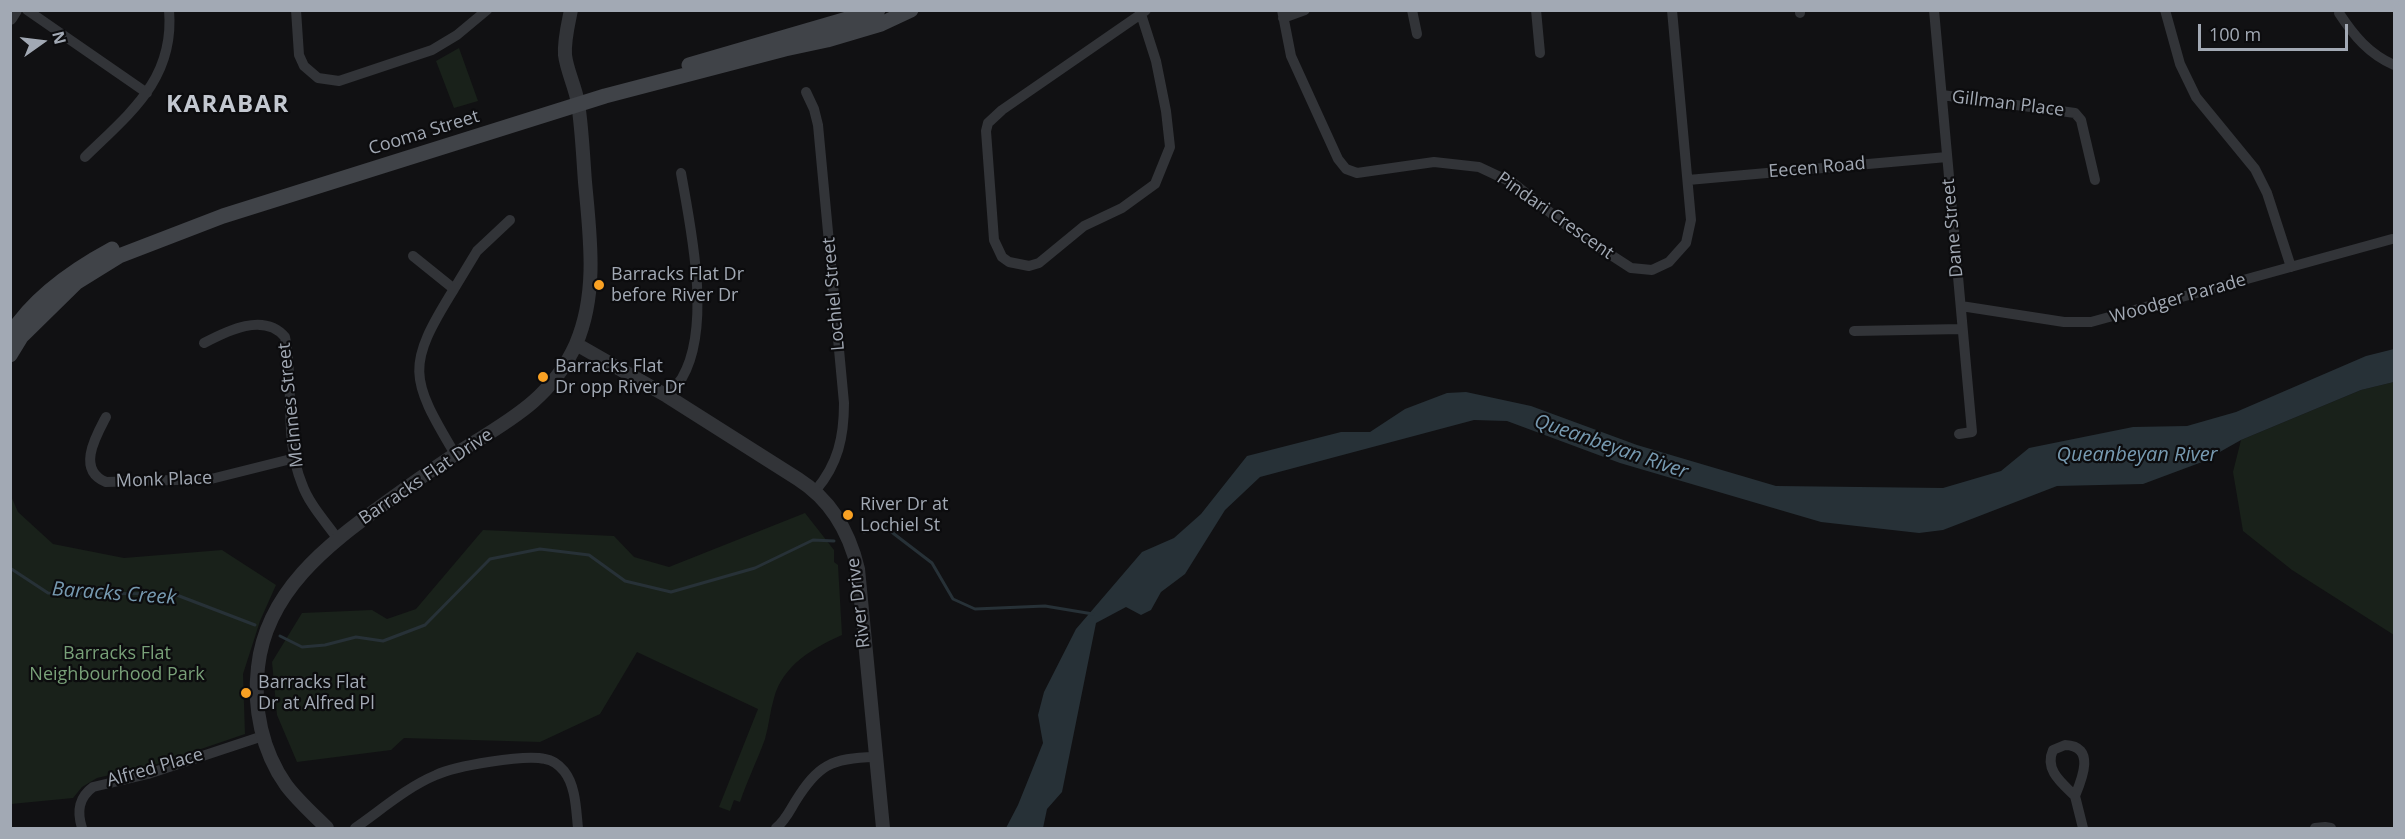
<!DOCTYPE html>
<style>
body{margin:0}
#map{position:relative;width:2405px;height:839px;overflow:hidden;background:#111113;font-family:"Open Sans",sans-serif}
canvas{display:block}
.frame{position:absolute;inset:0;border:12px solid #a2a9b4;pointer-events:none}
.north{position:absolute;left:12px;top:12px;width:60px;height:60px;-webkit-text-stroke:4px #0c0c0e;paint-order:stroke;rotate:76deg;font-size:16px;font-weight:700;line-height:24px;text-align:center;color:#a2a9b4}
.north::after{content:'';display:block;margin:auto;width:21px;height:27px;background:#a2a9b4;clip-path:polygon(50% 0,100% 100%,50% 72%,0 100%)}
.scale{position:absolute;left:2198px;top:24px;width:150px;height:27px;box-sizing:border-box;border:3px solid #a2a9b4;border-top:0;padding-left:8px;font-size:18px;line-height:21px;white-space:nowrap;color:#a2a9b4;-webkit-text-stroke:4px #0c0c0e;paint-order:stroke}
</style>
<div id="map">
<canvas width="2405" height="839"></canvas>
<div class="frame"></div>
<div class="north">N</div>
<div class="scale">100 m</div>
</div>
<script>
const context = document.querySelector('canvas').getContext('2d');
context.lineJoin = 'round';
function fill(path, color) { context.fillStyle = color; context.fill(path, 'evenodd'); }
function trace(path, color, width, dash) { context.strokeStyle = color; context.lineWidth = width; context.lineCap = dash ? 'butt' : 'round'; context.setLineDash(dash || []); context.stroke(path); }
function drawText(font, color, halo, rows, align = 'center') {
  context.font = font + ' "Open Sans",sans-serif'; context.lineWidth = 4.5; context.setLineDash([]); context.textBaseline = 'middle'; context.strokeStyle = halo; context.fillStyle = color; for (const [text, x, y, turn = 0] of rows) {
    context.save(); context.translate(x, y); context.rotate((+turn || 0) * Math.PI / 180); context.textAlign = isNaN(turn) ? turn : align; if (halo) context.strokeText(text, 0, 0); context.fillText(text, 0, 0); context.restore();
  }
}
fill(new Path2D(`
 M459 48 478 101 454 108 436 61Z
 M2394 382V635L2292 570 2243 531 2233 472 2241 440 2361 390Z
 M11 496 18 512 53 544 124 558 222 550 276 585 260 621 243 674 245 734 157 764 97 778 82 787 73 798 11 804Z
 M805 513 834 550V562L838 565 842 635C813 648 783 665 774 698 770 711 769 725 765 739 757 761 747 781 740 802L734 800 730 811 719 807 758 709 637 652 600 714 540 742 404 738 391 750 297 762 277 715 272 662 302 613 372 610 387 619 416 609 483 530 614 536 634 557 669 567Z`), '#19211a');
fill(new Path2D(`
 M2394 349V382L2361 390 2241 440 2202 462 2143 484 2057 486 1943 530 1919 533 1821 522 1620 463 1507 421 1474 420 1260 477 1225 510 1185 574 1161 592 1151 610 1141 615 1126 607 1096 623 1062 792 1047 809 1043 828H1006L1018 805 1043 743 1038 715 1044 692 1076 629 1142 552 1174 538 1201 514 1247 456 1341 432H1370L1405 409 1447 393 1466 392 1531 406 1637 445 1776 486 1943 488 2001 471 2029 448 2133 427 2187 426 2236 412 2366 356Z`), '#273137');
trace(new Path2D(`
 M864 532 885 527 932 563 953 599 975 609 1045 606 1093 614
 M10 568 48 593 174 594 255 625
 M280 636 302 647 325 645 356 637 383 641 425 625 490 559 540 549 589 555 625 581 671 592 755 568 813 540 834 541`), '#273137', 3);
trace(new Path2D(`
 M27 10 147 93
 M296 10 299 55 304 66 318 78 339 81 432 50 457 35 487 10
 M1282 10 1291 56 1338 159 1346 169 1357 173 1434 162 1479 167 1513 183 1571 229 1631 268 1652 270 1669 262 1686 243 1691 220 1672 10
 M1412 10 1417 34
 M1536 10 1540 53
 M1800 10V13
 M1934 10 1972 432 1959 434
 M2165 10 2180 64 2196 97 2255 169 2267 193 2291 267
 M2339 13C2354 36 2369 54 2394 65
 M1141 14 1156 61 1166 111 1170 147 1155 184 1122 208 1084 226 1039 263 1029 266 1009 262 1002 257 994 240 986 131 988 123 1002 110 1141 14 1146 10
 M1283 18 1305 10
 M806 92 814 109 818 125 844 403C844 437 838 464 816 490
 M1942 95 2075 113 2081 120 2095 180
 M85 157C130 113 175 79 169 10
 M1688 180 1947 157
 M413 256 454 289C406 366 409 377 455 454
 M454 289 477 251 510 220
 M1961 306 2064 322H2091L2392 239
 M1854 331 1962 329
 M204 343C227 331 264 312 285 337 295 384 283 438 302 484 309 504 325 521 337 538
 M667 396C672 390 678 384 682 378 712 327 691 229 681 173
 M106 417C96 436 76 470 106 482L211 479 295 458
 M2065 745C2096 746 2082 779 2075 796 2062 783 2044 770 2053 750Z
 M2075 796 2083 828
 M82 828C77 812 78 798 93 787L148 774 263 736
 M355 828C381 810 407 787 436 775 455 766 525 754 545 759 553 760 559 765 564 771 576 786 576 810 578 828
 M776 828C785 821 789 812 795 802 818 765 831 758 875 757
 M2315 828 2325 827 2331 828`), '#323438', 10);
trace(new Path2D(`
 M10 18 15 10
 M576 344 667 396 798 479C831 500 849 531 858 569L883 828
 M327 828C313 814 298 801 286 785 262 751 253 708 258 667 266 592 327 545 384 504 407 487 430 471 454 455 504 423 550 402 576 344 598 293 590 236 585 182 583 156 582 129 578 103 575 86 567 71 565 55 564 40 568 25 571 10`), '#323438', 14);
trace(new Path2D(`
 M689 65 878 10
 M10 335C34 297 73 270 112 249
 M10 355 21 337 77 282 119 256 223 216 605 96 785 49 827 40 881 24 911 10`), '#404348', 15);
for (const [x, y, r, color] of [
 [599,285,6,"#f9a123"],
 [543,377,6,"#f9a123"],
 [848,515,6,"#f9a123"],
 [246,693,6,"#f9a123"]
]) { const dot = new Path2D(); dot.arc(x, y, r, 0, 2 * Math.PI); context.fillStyle = color; context.fill(dot); trace(dot, '#0c0c0e', 2); }
drawText('18px', '#a2a9b4', '#0c0c0e', [
 ["Gillman Place",2008,104,7],
 ["Cooma Street",424,133,-17],
 ["Eecen Road",1817,168,-5],
 ["Pindari Crescent",1555,216,35],
 ["Dane Street",1953,228,-95],
 ["Lochiel Street",834,294,-95],
 ["Woodger Parade",2178,299,-16],
 ["McInnes Street",291,405,-96],
 ["Barracks Flat Drive",426,477,-34],
 ["Monk Place",164,480,-2],
 ["River Drive",859,603,-97],
 ["Alfred Place",155,768,-16]
]);
drawText('18px', '#a2a9b4', '#0c0c0e', [
 ["Barracks Flat Dr",611,275],
 ["before River Dr",611,296],
 ["Barracks Flat",555,367],
 ["Dr opp River Dr",555,388],
 ["River Dr at",860,505],
 ["Lochiel St",860,526],
 ["Barracks Flat",258,683],
 ["Dr at Alfred Pl",258,704]
], 'left');
drawText('18px', '#78a078', '#0c0c0e', [
 ["Barracks Flat",117,654],
 ["Neighbourhood Park",117,675]
]);
drawText('italic 20px', '#779ab1', '#0c0c0e', [
 ["Queanbeyan River",1611,447,19],
 ["Queanbeyan River",2137,455],
 ["Baracks Creek",114,594,4]
]);
context.letterSpacing = '1.5px';
drawText('bold 24px', '#c3c8d0', '#0c0c0e', [
 ["KARABAR",228,105]
]);
context.letterSpacing = '0px';
</script>
